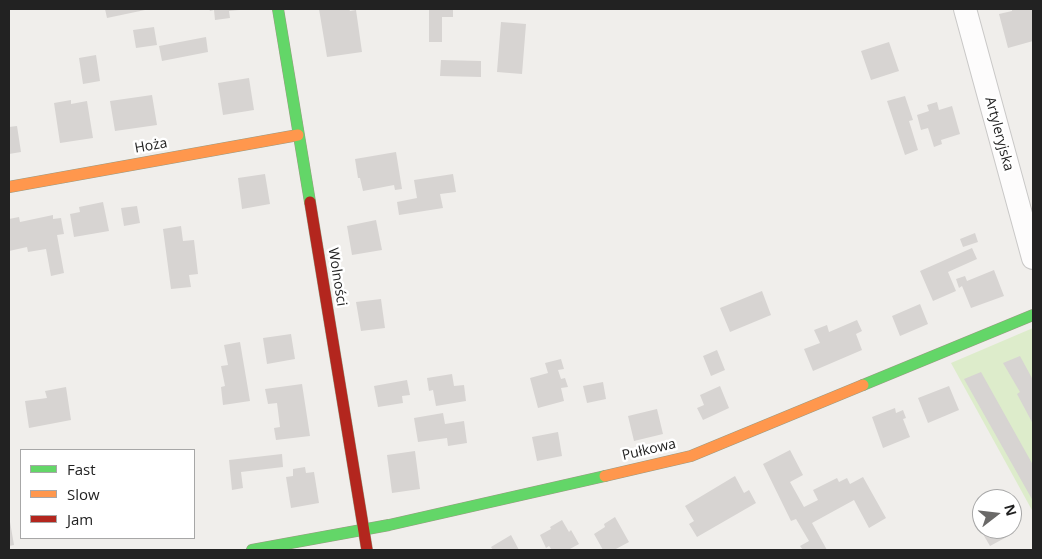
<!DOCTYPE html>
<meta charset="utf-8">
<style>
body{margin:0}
#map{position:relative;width:1042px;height:559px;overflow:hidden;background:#f0eeeb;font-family:"Open Sans",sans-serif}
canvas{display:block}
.frame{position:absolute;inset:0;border:10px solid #222;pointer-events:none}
.legend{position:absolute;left:20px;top:449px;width:175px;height:90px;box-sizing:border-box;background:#fff;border:1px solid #a7a7a7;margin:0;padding:6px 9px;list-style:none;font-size:15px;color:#222}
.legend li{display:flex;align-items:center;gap:10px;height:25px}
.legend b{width:25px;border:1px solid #a7a7a7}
.north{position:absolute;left:972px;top:489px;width:50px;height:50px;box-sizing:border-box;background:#fff;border:1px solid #a7a7a7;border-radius:50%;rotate:74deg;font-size:14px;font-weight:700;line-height:20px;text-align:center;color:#222}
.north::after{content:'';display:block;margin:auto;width:18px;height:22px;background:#6a6968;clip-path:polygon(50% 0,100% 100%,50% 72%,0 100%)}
</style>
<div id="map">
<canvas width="1042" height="559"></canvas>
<div class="frame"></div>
<ul class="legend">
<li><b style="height:6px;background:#63d668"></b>Fast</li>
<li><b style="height:6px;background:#ff974d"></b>Slow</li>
<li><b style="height:6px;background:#b3261e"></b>Jam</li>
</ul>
<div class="north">N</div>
</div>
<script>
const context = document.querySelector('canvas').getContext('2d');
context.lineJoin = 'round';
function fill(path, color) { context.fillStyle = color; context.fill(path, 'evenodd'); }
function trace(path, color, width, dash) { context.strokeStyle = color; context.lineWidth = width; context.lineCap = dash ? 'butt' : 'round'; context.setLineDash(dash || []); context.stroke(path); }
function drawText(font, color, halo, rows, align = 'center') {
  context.font = font + ' "Open Sans",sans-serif'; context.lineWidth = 5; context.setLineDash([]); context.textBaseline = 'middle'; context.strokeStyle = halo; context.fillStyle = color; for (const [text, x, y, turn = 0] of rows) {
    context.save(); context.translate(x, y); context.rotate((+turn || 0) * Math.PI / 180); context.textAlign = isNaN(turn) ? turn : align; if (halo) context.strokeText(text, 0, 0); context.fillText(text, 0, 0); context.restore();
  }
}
fill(new Path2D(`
 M1033 328V512L951 363Z`), '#ddeccb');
fill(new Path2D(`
 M105 9H145V10L107 18Z
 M209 9H239V10L229 11 230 18 215 20 214 10 210 11Z
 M319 9H349L350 11 356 10 362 52 327 57Z
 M429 9H453V17H442V42H429Z
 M1012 9H1033V41L1008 48 999 14 1012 11Z
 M501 22 526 24 522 74 497 72Z
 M154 27 157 45 136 48 133 30Z
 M206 37 208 52 162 61 159 46Z
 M889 42 899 71 871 80 861 51Z
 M96 55 100 81 83 84 79 58Z
 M441 60 481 61V77L440 76Z
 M249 78 254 110 223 115 218 83Z
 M152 95 157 125 115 131 110 101Z
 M905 96 913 120 909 121 918 150 905 155 887 101Z
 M71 100V104L87 101 93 138 60 143 54 103Z
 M937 102 939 110 952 106 960 134 941 140 942 144 934 147 928 128 921 130 917 115 929 111 927 105Z
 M17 126 21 152 9 154V127Z
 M396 152 402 189 395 190 394 185 363 191 360 178H358L355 159Z
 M265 174 270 204 242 209 238 178Z
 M453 174 456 192 440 194 443 208 399 215 397 202 417 198 414 180Z
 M103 202 109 231 74 237 70 214 80 212 79 207Z
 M137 206 140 223 124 226 121 208Z
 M53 215V219L61 218 64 234 57 235 64 273 51 276 46 249 28 252 27 247 9 251V219L19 217 20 222Z
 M376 220 382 250 352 255 347 226Z
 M181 226 183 241 194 240 198 274 189 275 191 287 171 289 163 229Z
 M975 233 978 242 963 247 960 239Z
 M972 248 977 259 948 272 956 291 933 301 920 271Z
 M994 270 1004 296 971 308 962 286 959 288 956 279 965 276 967 281Z
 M762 291 771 315 730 332 720 308Z
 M381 299 385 328 361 331 356 302Z
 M920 304 928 324 900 336 892 316Z
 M857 320 862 331 856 334 862 350 813 371 804 349 820 343 814 330 827 325 829 332Z
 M291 334 295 359 267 364 263 338Z
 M240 342 250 401 223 405 221 387 225 386 221 366 228 365 224 345Z
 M717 350 725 370 711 376 703 356Z
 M1020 356 1033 380V424L1017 394 1020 392 1003 363Z
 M561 359 564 369 558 370 561 379 565 378 568 387 561 388 564 401 538 408 530 378 548 373 545 363Z
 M981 372 1033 465V501L964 379Z
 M452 374 454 386 464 385 466 401 436 406 433 390 429 391 427 378Z
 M407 380 410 395 402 396 403 403 378 407 374 386Z
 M603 382 606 399 587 403 583 386Z
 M302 384 310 436 276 440 274 428 280 427 277 403 268 404 265 389Z
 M720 386 729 408 703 420 697 408 704 405 700 395Z
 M949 386 959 410 928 423 918 398Z
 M66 387 71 420 29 428 25 401 47 398 45 391Z
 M895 408 896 413 903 410 906 418 903 419 910 437 883 448 872 417Z
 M657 409 663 434 634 441 628 416Z
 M443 413 445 424 464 421 467 443 448 446 447 438 418 442 414 418Z
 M558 432 562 456 537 461 532 437Z
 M790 450 803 475 790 482 804 507 818 500 813 490 837 478 839 482 847 478 850 484 863 477 886 518 869 528 854 500 812 523 827 550H803L800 546 809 541 796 519 791 521 763 464Z
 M415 451 420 489 392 493 387 455Z
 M282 454 283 467 241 472 243 488 232 490 229 460Z
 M305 467 306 473 314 472 319 503 291 508 286 477 293 476V469Z
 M735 476 744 493 749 490 756 503 697 537 689 524 694 521 685 506Z
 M9 516 14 545 9 546Z
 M615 517 629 542 614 550H603L594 534 605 527 604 524Z
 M562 520 569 532 571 530 579 544 568 550H552L549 546 546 548 540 535 551 529 550 527Z
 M980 529H1012L1014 533 990 546Z
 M511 535 519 550H493L491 547Z`), '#d7d4d2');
const street = new Path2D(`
 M965 9 1033 258`);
const fast = new Path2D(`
 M278 9 310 202
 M863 385 1033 315
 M252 550 389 525 605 476`);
const slow = new Path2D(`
 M9 187 298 135
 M605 476 691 456 863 385`);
const jam = new Path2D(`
 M310 202 367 550`);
trace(street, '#c9c8c7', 24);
trace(fast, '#999a82', 12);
trace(slow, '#999a82', 12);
trace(jam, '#999a82', 12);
trace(street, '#fdfcfc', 22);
trace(fast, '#63d668', 11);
trace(slow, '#ff974d', 11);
trace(jam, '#b3261e', 11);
drawText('14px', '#222', '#fff', [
 ["Artyleryjska",999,134,75],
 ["Hoża",151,146,-10],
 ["Wolności",337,277,81],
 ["Pułkowa",649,450,-13]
]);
</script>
